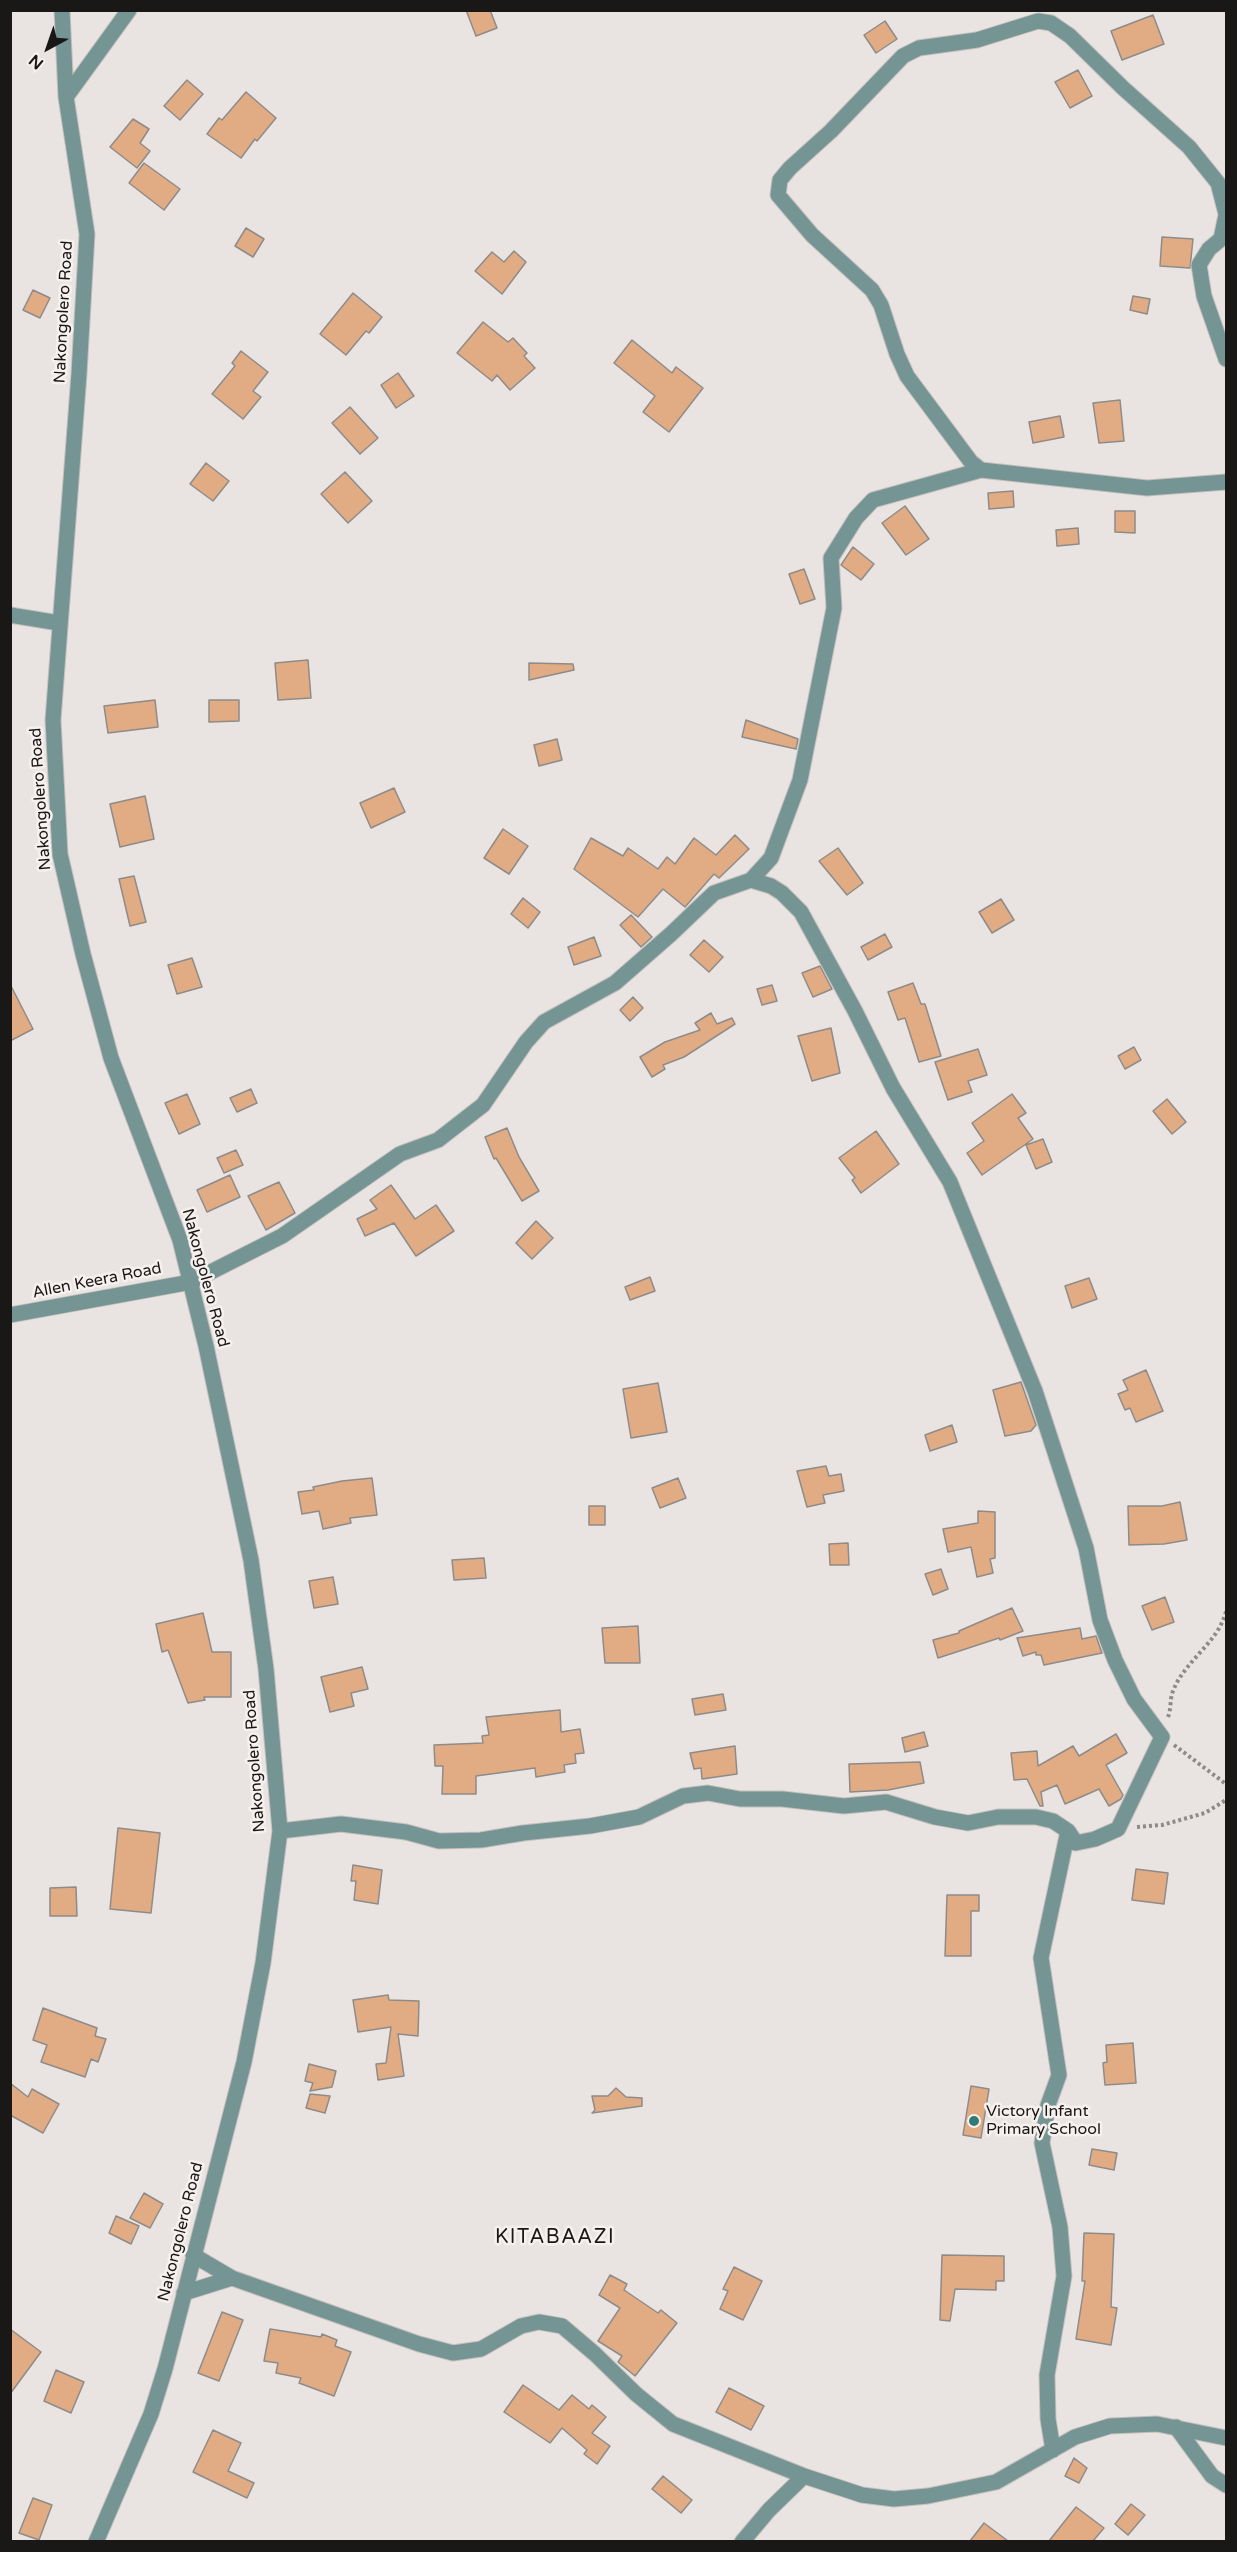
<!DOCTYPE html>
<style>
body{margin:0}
#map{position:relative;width:1237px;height:2552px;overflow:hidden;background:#e9e4e1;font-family:"Varela Round",sans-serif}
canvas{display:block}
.frame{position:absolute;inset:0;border:12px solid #1a1817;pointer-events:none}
.north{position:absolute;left:18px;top:18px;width:60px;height:60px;-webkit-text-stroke:4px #f6f1ee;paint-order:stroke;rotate:220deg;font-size:16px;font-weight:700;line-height:24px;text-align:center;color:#1a1817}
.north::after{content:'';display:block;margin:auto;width:21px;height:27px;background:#1a1817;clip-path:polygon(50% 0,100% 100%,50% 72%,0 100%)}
</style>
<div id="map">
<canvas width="1237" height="2552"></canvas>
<div class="frame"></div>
<div class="north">N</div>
</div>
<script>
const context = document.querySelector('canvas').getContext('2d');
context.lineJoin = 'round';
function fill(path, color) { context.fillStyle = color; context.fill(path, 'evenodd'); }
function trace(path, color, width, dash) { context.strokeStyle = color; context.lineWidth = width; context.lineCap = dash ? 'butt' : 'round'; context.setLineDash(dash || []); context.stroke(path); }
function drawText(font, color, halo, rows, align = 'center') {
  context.font = font + ' "Varela Round",sans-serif'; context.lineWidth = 5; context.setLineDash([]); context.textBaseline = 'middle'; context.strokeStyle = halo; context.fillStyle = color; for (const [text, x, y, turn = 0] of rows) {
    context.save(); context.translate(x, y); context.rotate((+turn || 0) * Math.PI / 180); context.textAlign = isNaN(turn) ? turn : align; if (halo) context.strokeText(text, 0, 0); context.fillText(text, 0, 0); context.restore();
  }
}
const building = new Path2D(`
 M466 10H490L497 28 476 36Z
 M1153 15 1164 44 1122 60 1111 31Z
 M885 21 897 39 876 53 864 35Z
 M1078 70 1092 96 1070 108 1055 82Z
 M187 80 203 94 180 120 164 106Z
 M246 92 276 118 257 141 255 139 241 158 207 134 219 118 222 120Z
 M133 119 149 129 140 143 150 151 137 168 110 147Z
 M144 163 180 189 164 210 129 183Z
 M246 228 264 239 253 257 235 246Z
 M1162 237 1193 239 1190 268 1160 266Z
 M514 251 526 262 502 294 475 271 492 252 504 262Z
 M33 290 50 298 40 318 23 310Z
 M353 293 382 317 369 333 366 331 346 355 320 334Z
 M1133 296 1150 299 1147 314 1130 310Z
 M483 322 508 342 513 338 527 353 524 356 535 368 510 390 497 375 492 381 457 353Z
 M632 340 672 373 676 367 703 388 669 432 643 412 655 396 614 363Z
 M241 351 268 372 253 391 261 397 243 419 212 394 235 366 232 363Z
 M398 373 414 396 396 408 381 385Z
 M1120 400 1124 441 1099 443 1093 403Z
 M350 407 378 438 360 454 332 423Z
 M1060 416 1064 437 1033 443 1029 422Z
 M206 463 229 481 213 501 190 484Z
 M345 472 372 501 348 523 321 494Z
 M1013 491 1014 507 989 509 988 493Z
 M905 506 929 539 906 555 882 523Z
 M1115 511H1135V533L1115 532Z
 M1078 528 1079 544 1057 546 1056 530Z
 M853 547 874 564 861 580 841 565Z
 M804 569 815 599 800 604 789 574Z
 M308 660 311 698 278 700 275 663Z
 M529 663 573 664 574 670 529 680Z
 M155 700 158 727 108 733 104 706Z
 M209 700H239V721L209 722Z
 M746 720 798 739 796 749 742 737Z
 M557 739 562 760 539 766 534 745Z
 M394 788 405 812 371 828 360 803Z
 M145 796 154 839 120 847 110 804Z
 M503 829 528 846 509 874 484 858Z
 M735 835 749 849 719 878 714 874 685 907 663 889 638 917 574 869 591 838 623 856 628 848 658 869 667 857 675 864 694 838 716 855Z
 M838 848 863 883 847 895 819 861Z
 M134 876 146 922 130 926 119 879Z
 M523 898 540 912 528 928 511 914Z
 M1001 899 1014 920 992 933 979 912Z
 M631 915 652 937 641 947 620 925Z
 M885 934 892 947 868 960 861 947Z
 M594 937 601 956 574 965 568 947Z
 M704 940 723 957 709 972 690 955Z
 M192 958 202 987 177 994 168 965Z
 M820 966 832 989 813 997 802 973Z
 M913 983 921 1004H925L941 1056 919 1062 905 1018 898 1020 888 992Z
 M10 984 33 1029 10 1041Z
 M772 985 777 1001 762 1005 757 989Z
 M633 997 643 1008 630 1021 620 1010Z
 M711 1013 717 1024 732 1018 735 1024 684 1057 663 1065 665 1069 652 1077 640 1057 665 1042 700 1030 695 1023Z
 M831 1028 840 1073 812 1081 798 1036Z
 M1134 1047 1141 1060 1125 1069 1118 1056Z
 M978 1049 987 1075 968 1081 972 1092 948 1100 935 1062Z
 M251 1089 257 1103 237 1112 230 1098Z
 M187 1094 200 1124 179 1134 165 1103Z
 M1012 1094 1026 1113 1018 1118 1033 1139 982 1175 967 1153 984 1141 972 1123Z
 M1167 1099 1186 1122 1172 1134 1153 1111Z
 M507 1128 519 1157 539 1191 522 1201 496 1158 494 1159 485 1137Z
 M876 1131 899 1164 861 1193 852 1180 855 1178 839 1158Z
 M1043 1139 1052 1162 1036 1169 1026 1145Z
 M236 1150 243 1165 224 1173 217 1158Z
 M230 1175 240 1197 207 1212 197 1190Z
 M279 1182 295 1213 266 1230 248 1196Z
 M391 1185 415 1219 436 1205 454 1231 416 1256 394 1223 365 1236 357 1219 377 1209 370 1200Z
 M536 1221 553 1238 532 1259 516 1243Z
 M650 1277 655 1291 630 1300 625 1287Z
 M1089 1278 1097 1299 1072 1308 1065 1286Z
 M1146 1370 1163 1411 1136 1422 1130 1408 1125 1410 1118 1394 1128 1390 1123 1380Z
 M1021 1382 1036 1425 1031 1431 1005 1436 993 1390Z
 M658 1383 667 1432 631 1438 623 1389Z
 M952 1425 957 1442 930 1451 925 1435Z
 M826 1466 829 1476 841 1474 844 1491 823 1495 825 1503 807 1507 797 1471Z
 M372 1478 377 1515 350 1518 351 1523 323 1529 319 1511 302 1514 298 1492 314 1490 313 1487 342 1481Z
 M678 1478 686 1498 660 1508 652 1488Z
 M1180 1502 1187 1540 1164 1544 1129 1545 1128 1506H1162Z
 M589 1506H605V1525H589Z
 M978 1511 995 1512V1558L990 1559 993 1573 977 1577 971 1547 948 1552 943 1529 978 1523Z
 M848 1543 849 1565H830L829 1544Z
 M484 1558 486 1578 454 1580 452 1560Z
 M941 1569 948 1589 933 1595 925 1574Z
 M333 1577 338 1604 314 1608 309 1581Z
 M1165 1597 1174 1622 1152 1630 1142 1606Z
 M1012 1608 1023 1631 1000 1640 999 1638 938 1658 933 1640 959 1633V1631Z
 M203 1613 212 1652H231V1697H204L205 1700 188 1703 168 1650 162 1652 156 1624Z
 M638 1626 640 1663H605L602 1628Z
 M1080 1628 1082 1639 1096 1636 1102 1653 1044 1665 1041 1655H1036V1652L1023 1656 1017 1638Z
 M362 1667 368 1689 351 1693 354 1706 330 1712 321 1677Z
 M723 1694 726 1710 695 1715 692 1699Z
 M560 1710 561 1732 580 1729 584 1753 575 1754 576 1763 564 1765 565 1772 536 1777 535 1768 476 1776V1794H442L443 1766H435L434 1745 483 1743 482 1736 489 1735 486 1717Z
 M924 1732 928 1746 905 1752 902 1738Z
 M1116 1734 1127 1753 1106 1765 1123 1795 1121 1799 1109 1806 1099 1789 1065 1804 1057 1785 1041 1792 1043 1806H1040L1027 1779 1014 1780 1011 1753 1037 1751 1038 1766 1073 1746 1079 1756Z
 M735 1746 737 1774 702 1779 701 1768 694 1769 690 1753Z
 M920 1762 924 1783 888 1790 850 1792 849 1764Z
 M118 1828 160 1833 151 1913 110 1909Z
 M353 1865 382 1870 378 1904 354 1900 356 1881H351Z
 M1136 1869 1168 1873 1164 1904 1132 1900Z
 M76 1887 77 1916H50V1888Z
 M947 1895H979V1911H971V1956H945Z
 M388 1995 389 2000 419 2001 418 2036 398 2034 404 2076 378 2080 376 2064 386 2063 391 2027 358 2032 353 2000Z
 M43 2008 97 2028 95 2036 106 2039 98 2062 91 2059 85 2077 41 2062 47 2045 33 2040Z
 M1133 2043 1136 2083 1105 2085 1103 2063 1107 2062 1106 2045Z
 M309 2064 336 2071 332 2087 310 2091 313 2083 305 2081Z
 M10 2083 28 2097 32 2089 59 2104 43 2133 10 2115Z
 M971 2086 989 2089 981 2138 963 2135Z
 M616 2088 626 2097 642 2098V2106L592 2113 595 2110 592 2096H608Z
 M310 2094 330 2096 325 2113 306 2108Z
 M1092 2149 1117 2153 1114 2170 1089 2165Z
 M144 2193 163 2204 150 2228 130 2218Z
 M116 2216 139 2226 131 2244 109 2233Z
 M1084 2233 1114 2234 1111 2307 1117 2308 1111 2345 1076 2339 1085 2281H1082Z
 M942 2255 1004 2256V2281H996V2290L955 2289 950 2321 940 2320Z
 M734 2267 762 2281 743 2320 720 2309 728 2291 723 2289Z
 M610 2275 627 2284 624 2290 658 2313 661 2310 677 2323 635 2376 618 2362 622 2356 598 2341 620 2308 599 2295Z
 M222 2312 243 2320 219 2381 198 2373Z
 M10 2329 41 2352 10 2394Z
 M270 2329 321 2337 322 2334 337 2340 335 2346 351 2352 334 2396 299 2383 301 2378 276 2373 278 2363 264 2361Z
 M56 2370 84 2382 71 2413 44 2401Z
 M523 2385 559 2410 572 2395 589 2409 592 2405 606 2417 592 2433 610 2446 597 2464 584 2454 587 2450 562 2428 550 2443 504 2412Z
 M729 2388 764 2406 751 2430 716 2412Z
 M213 2430 241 2443 228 2471 254 2483 247 2498 193 2472Z
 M1074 2458 1087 2468 1079 2483 1065 2476Z
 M663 2476 692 2500 681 2513 652 2489Z
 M33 2498 52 2505 39 2540 19 2533Z
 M1131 2504 1145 2515 1128 2535 1115 2524Z
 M1076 2507 1104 2528 1093 2541H1049Z
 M984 2523 1008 2541H970Z`);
fill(building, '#e1ac84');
trace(building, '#8f8b88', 1.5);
const street = new Path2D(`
 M62 10 66 97 87 234 79 374 53 720 60 854 83 954 111 1058 180 1240 206 1346 251 1560 266 1669 280 1831 263 1963 244 2062 165 2369 151 2414 96 2542
 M66 97 129 10
 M1226 214 1218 183 1189 147 1123 88 1070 36 1051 23 1038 21 977 40 919 48 903 56 831 131 790 168 780 180 778 195 812 235 872 290 881 305 897 354 907 376 971 462 981 470 1147 488 1226 482
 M1226 215 1221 239 1209 249 1199 265 1204 296 1226 359
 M10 615 59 623
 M751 880 771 858 800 780 834 608 831 558 856 518 873 500 981 470
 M10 1315 191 1282 282 1236 400 1154 438 1140 483 1105 526 1042 544 1022 615 983 671 934 714 893 751 880 771 886 782 893 801 912 855 1011 893 1088 950 1182 1035 1391 1086 1548 1100 1620 1115 1660 1134 1699 1162 1737 1118 1829 1095 1839 1076 1843 1068 1831 1053 1821 1036 1817H998L968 1823 935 1817 886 1802 844 1806 782 1799H740L708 1793 683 1796 639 1817 590 1826 523 1833 481 1840 439 1841 406 1832 341 1824 280 1831
 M193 2255 232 2278 419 2344 453 2353 481 2349 521 2326 539 2322 562 2326 595 2354 636 2394 673 2424 804 2476 862 2495 894 2499 928 2496 996 2482 1075 2437 1110 2426 1157 2424 1226 2438
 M184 2293 232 2278
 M1176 2427 1212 2476 1226 2485
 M1053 2450 1048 2419 1047 2375 1064 2276 1060 2227 1042 2143 1048 2105 1059 2075 1041 1958 1068 1831
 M742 2542 769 2510 804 2476`);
trace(street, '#c4bfbd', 17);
trace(new Path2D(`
 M1168 1717C1171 1710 1170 1701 1172 1694 1182 1662 1219 1643 1226 1611
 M1174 1745 1226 1784
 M1137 1827 1162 1825 1205 1813 1226 1800`), '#8e8a88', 4, [3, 3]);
trace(street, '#749593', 15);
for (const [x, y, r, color] of [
 [974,2121,6,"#327a78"]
]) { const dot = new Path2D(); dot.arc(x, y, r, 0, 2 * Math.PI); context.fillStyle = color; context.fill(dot); trace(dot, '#f6f1ee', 2); }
drawText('16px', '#1a1817', '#f6f1ee', [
 ["Nakongolero Road",64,312,-87],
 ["Nakongolero Road",41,799,-94],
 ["Nakongolero Road",205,1278,75],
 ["Allen Keera Road",97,1281,-11],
 ["Nakongolero Road",255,1761,-94],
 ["Nakongolero Road",181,2232,-76]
]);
drawText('16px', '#1a1817', '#f6f1ee', [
 ["Victory Infant",986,2112],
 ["Primary School",986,2130]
], 'left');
context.letterSpacing = '1.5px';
drawText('20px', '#1a1817', '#f6f1ee', [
 ["KITABAAZI",555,2238]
]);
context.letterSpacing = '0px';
</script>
